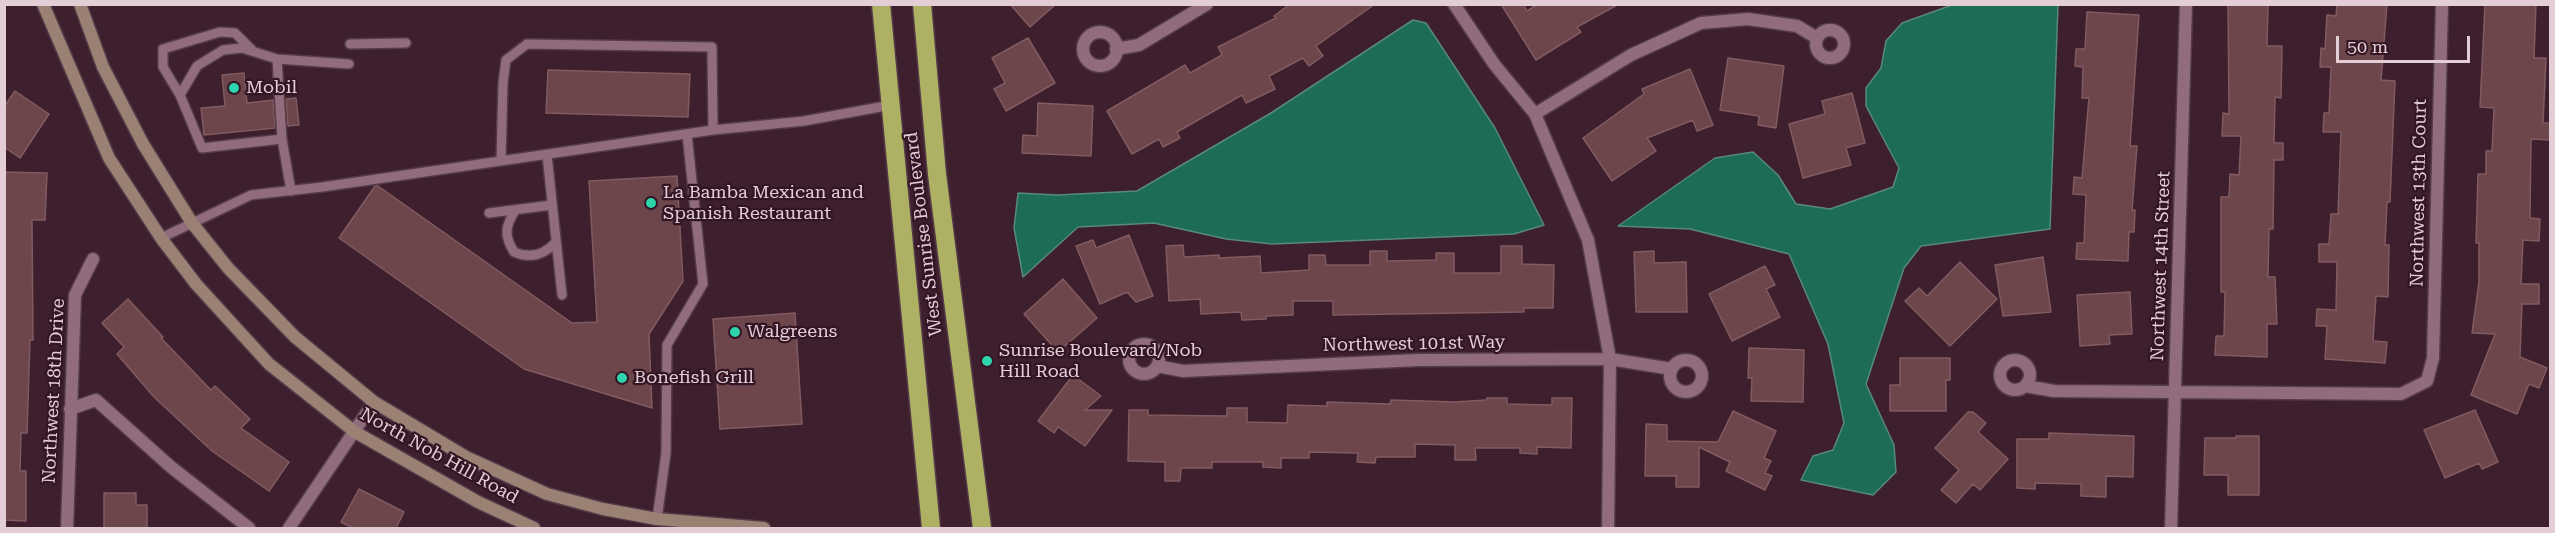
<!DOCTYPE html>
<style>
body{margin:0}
#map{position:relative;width:2555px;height:533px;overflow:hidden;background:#3d1f2d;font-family:"Roboto Serif",serif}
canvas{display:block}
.frame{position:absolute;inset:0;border:6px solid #e3ced6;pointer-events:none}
.scale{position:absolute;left:2336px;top:36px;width:134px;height:27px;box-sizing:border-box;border:3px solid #e3ced6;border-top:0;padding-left:8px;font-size:18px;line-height:21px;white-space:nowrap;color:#e3ced6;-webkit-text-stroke:4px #331524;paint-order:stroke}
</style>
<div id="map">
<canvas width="2555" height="533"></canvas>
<div class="frame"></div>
<div class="scale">50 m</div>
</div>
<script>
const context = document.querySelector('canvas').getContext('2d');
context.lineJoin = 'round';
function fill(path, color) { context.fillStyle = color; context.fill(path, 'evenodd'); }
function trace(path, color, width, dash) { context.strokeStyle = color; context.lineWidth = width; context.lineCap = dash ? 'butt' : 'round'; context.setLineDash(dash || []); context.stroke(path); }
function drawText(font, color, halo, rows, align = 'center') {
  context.font = font + ' "Roboto Serif",serif'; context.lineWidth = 4.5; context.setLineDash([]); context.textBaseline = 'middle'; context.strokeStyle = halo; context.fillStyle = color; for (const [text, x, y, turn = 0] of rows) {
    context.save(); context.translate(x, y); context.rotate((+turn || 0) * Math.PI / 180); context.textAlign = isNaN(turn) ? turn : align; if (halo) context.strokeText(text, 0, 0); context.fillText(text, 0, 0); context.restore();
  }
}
const water = new Path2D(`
 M1952 5H2058L2050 229 1921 246 1904 268 1866 384 1894 445 1896 472 1873 495 1801 480 1813 456 1833 450 1844 423 1828 344 1789 254 1690 229 1618 226 1715 158 1753 152 1778 175 1796 204 1830 209 1893 187 1899 168 1866 106V88L1881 68 1886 41 1902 23Z
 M1413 20 1426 23 1495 128 1544 225 1514 234 1272 244 1226 239 1154 223 1078 227 1023 277 1014 228 1018 193 1057 195 1137 191 1271 113Z`);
fill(water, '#1d6c56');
trace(water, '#58897c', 1.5);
const building = new Path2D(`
 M1010 4H1056L1030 27Z
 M1290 4H1375L1316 46 1323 56 1309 66 1303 58 1269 76 1275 89 1246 103 1242 95 1177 132 1180 138 1163 147 1159 139 1132 154 1107 111 1185 65 1190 73 1222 55 1218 47 1276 18 1274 16Z
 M1501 4H1523L1527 11 1538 4H1619L1577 27 1581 32 1536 60Z
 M2228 4H2268L2267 46H2282L2281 98 2275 97 2274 143H2283V160H2274L2273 229H2269L2268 277H2275L2277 324H2267V357L2215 355 2216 336H2224L2225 292H2221V197H2229L2230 174 2239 175 2241 136H2222L2223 113 2229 114Z
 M2337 4H2387L2381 80 2395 81 2390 202H2387L2385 245H2389L2388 297 2376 296 2373 341 2387 342 2385 363 2325 359 2327 326H2316L2317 309 2336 310 2337 262H2319V244H2329L2331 214H2338L2341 132H2323L2324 113H2329L2331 67H2320L2321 48 2325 49 2327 15 2336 16Z
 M2485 4H2536L2534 58H2546L2543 123H2550V140L2531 139 2530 218 2540 219 2539 241 2523 240 2521 284H2539V304H2522L2520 357 2547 368 2539 388 2529 384 2517 414 2471 395 2495 334 2472 333 2479 282V243H2476L2478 174H2486V151H2492L2494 108 2480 107Z
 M2087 12 2139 15 2130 146H2137L2132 210H2135L2134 232H2129L2128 261 2076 259 2077 243H2084L2086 195 2073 194 2074 177 2082 178 2089 98H2082L2083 67 2075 66 2076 49H2085Z
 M1028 38 1055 83 1006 111 994 89 1005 83 992 58Z
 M1728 58 1784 66 1776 128 1758 125 1759 116 1720 110Z
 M1690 69 1713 125 1697 131 1693 120 1647 138 1656 151 1612 181 1583 138 1644 94 1642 89Z
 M548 70 690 74 688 117 546 113Z
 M244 73 247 103 273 100 275 128 204 135 201 108 225 106 222 75Z
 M15 91 49 114 20 158 4 147V107Z
 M1852 93 1865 143 1846 148 1851 165 1803 178 1789 124 1825 114 1822 101Z
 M296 98 299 125 288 126 286 99Z
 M1038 103 1093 106 1091 156 1022 153 1023 135 1037 136Z
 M4 172 47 173 45 220H32L33 340H30L27 433H21L20 471H26V521L4 520Z
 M677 176 683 281 649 334 652 408 524 369 339 238 375 186H378L572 323 597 322 589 181Z
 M1129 235 1153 296 1136 302 1128 293H1125L1100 304 1076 246 1093 240 1096 248Z
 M1183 245 1184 257 1219 255V258L1260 256 1261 273 1309 270V255H1325L1326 265H1370V251H1387V261L1436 260V253H1454V273H1501V246H1522V264L1554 265 1553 308H1524V312L1333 315V301H1293V315L1266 316V319L1242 320 1241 312 1201 314 1200 299 1169 301 1166 246Z
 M1654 251V263L1686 262 1687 312H1636L1634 252Z
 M2043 257 2051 312 2003 316 1995 265Z
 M1960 262 1997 299 1950 346 1905 301 1919 288 1927 296Z
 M1765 266 1775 285 1766 289 1780 317 1732 341 1709 294Z
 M1063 279 1097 318 1058 352 1024 314Z
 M2130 292 2132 334 2109 335 2110 344 2080 346 2077 295Z
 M128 299 163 337 161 338 211 390 215 386 250 419 241 428 289 462 269 491 212 451 154 397 117 354 124 347 102 323Z
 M795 313 802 424 720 429 713 319Z
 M1749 348 1804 350 1803 402 1751 401 1752 378H1748Z
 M1900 358H1950V380H1946V411H1890V385H1900Z
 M1073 375 1101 396 1085 410H1112L1085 446 1058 427 1054 433 1038 421Z
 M1487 398H1507V404L1552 405V398H1572L1571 448 1537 447V454L1520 453V448H1475L1476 460H1455V445L1415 444V457H1376L1375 463 1357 462 1358 453 1309 452V458H1281V468L1263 467V462H1212V468H1181L1180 481H1165V462L1128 461 1129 410H1148V415L1227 416V408H1247V422L1287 423 1288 405 1327 406V402L1390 404 1391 400 1455 402 1486 400Z
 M2475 410 2498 462 2482 469 2479 463 2445 478 2424 430Z
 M1733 411 1776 431 1764 458 1771 461 1765 473 1772 476 1765 490 1726 471 1730 462 1699 447V487H1676V476H1645L1646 424 1667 425V441L1718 442Z
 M1968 412H1973L1986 423 1978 432 2008 459 1980 490 1973 484 1956 503 1941 490 1959 470 1935 448Z
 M2049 433 2134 436 2133 477 2106 476V497L2081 496V484L2035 483V489L2017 488V439H2049Z
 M2236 436H2259V495H2228V475H2204L2205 438H2236Z
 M359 489 404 512 396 528H353L341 522Z
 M104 493H136V505H147V528H104Z`);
fill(building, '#6c464b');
trace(building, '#825b60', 1.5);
const lane = new Path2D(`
 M350 44 406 43
 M277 59 282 139
 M180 95 163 67V49L220 32 235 33 252 50
 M547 155 562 295
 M501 161 503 83 506 60 527 44 712 47 713 130
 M291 191 282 139 202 148 180 95 197 66 223 50 242 48 277 59 349 64
 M515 211C505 226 504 236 514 252 530 259 544 255 556 242
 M489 213 552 205
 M161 238 251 195 322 187 713 130 804 121 891 105
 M657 519 666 453 667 345 703 284 687 134`);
const street = new Path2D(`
 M1454 4 1494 64 1535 114 1588 240 1610 359 1608 528
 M1816 44a14 14 0 1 1 28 0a14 14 0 1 1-28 0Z
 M1083 49a17 17 0 1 1 34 0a17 17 0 1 1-34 0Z
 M1116 49 1139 45 1207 4
 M1535 114 1631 55 1701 23 1748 19 1797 26 1817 38
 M1129 359a15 15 0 1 1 30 0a15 15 0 1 1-30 0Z
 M2000 375a15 15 0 1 1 30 0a15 15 0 1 1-30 0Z
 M1670 376a16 16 0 1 1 32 0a16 16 0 1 1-32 0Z
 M1157 366 1183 371 1419 360 1610 359 1672 369
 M2025 386 2054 391 2401 394 2427 381 2433 358 2442 4
 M70 409 96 400 171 467 249 528
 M67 528 75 295 93 259
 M289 528 374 402
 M2171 528 2186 4`);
const secondary = new Path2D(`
 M43 4 109 158 161 238 196 284 269 364 355 432 478 502 534 528
 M80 4 103 67 143 144 192 223 228 268 295 337 374 402 466 457 547 494 603 509 657 519 764 528`);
const highway = new Path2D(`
 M881 4 931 528
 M922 4 937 174 982 528`);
trace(lane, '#553b48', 12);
trace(street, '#553b48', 15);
trace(secondary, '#553b48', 15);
trace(highway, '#553b48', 21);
trace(lane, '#916c7c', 9);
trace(street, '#916c7c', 12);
trace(secondary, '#9a8174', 12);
trace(highway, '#aeb163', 18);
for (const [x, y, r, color] of [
 [234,88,6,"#2ed4ab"],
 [651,203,6,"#2ed4ab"],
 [735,332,6,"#2ed4ab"],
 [987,361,6,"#2ed4ab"],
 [622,378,6,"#2ed4ab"]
]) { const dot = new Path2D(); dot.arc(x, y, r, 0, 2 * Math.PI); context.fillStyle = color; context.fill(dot); trace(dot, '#331524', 2); }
drawText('18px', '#e3ced6', '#331524', [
 ["Mobil",246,88],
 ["La Bamba Mexican and",663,193],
 ["Spanish Restaurant",663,214],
 ["Walgreens",747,332],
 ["Sunrise Boulevard/Nob",999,351],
 ["Hill Road",999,372],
 ["Bonefish Grill",634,378]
], 'left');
drawText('18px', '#e3ced6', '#331524', [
 ["Northwest 13th Court",2419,193,-89],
 ["West Sunrise Boulevard",924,234,-97],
 ["Northwest 14th Street",2161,266,-88],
 ["Northwest 101st Way",1414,344,-1],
 ["Northwest 18th Drive",54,391,-87],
 ["North Nob Hill Road",439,456,29]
]);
</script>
